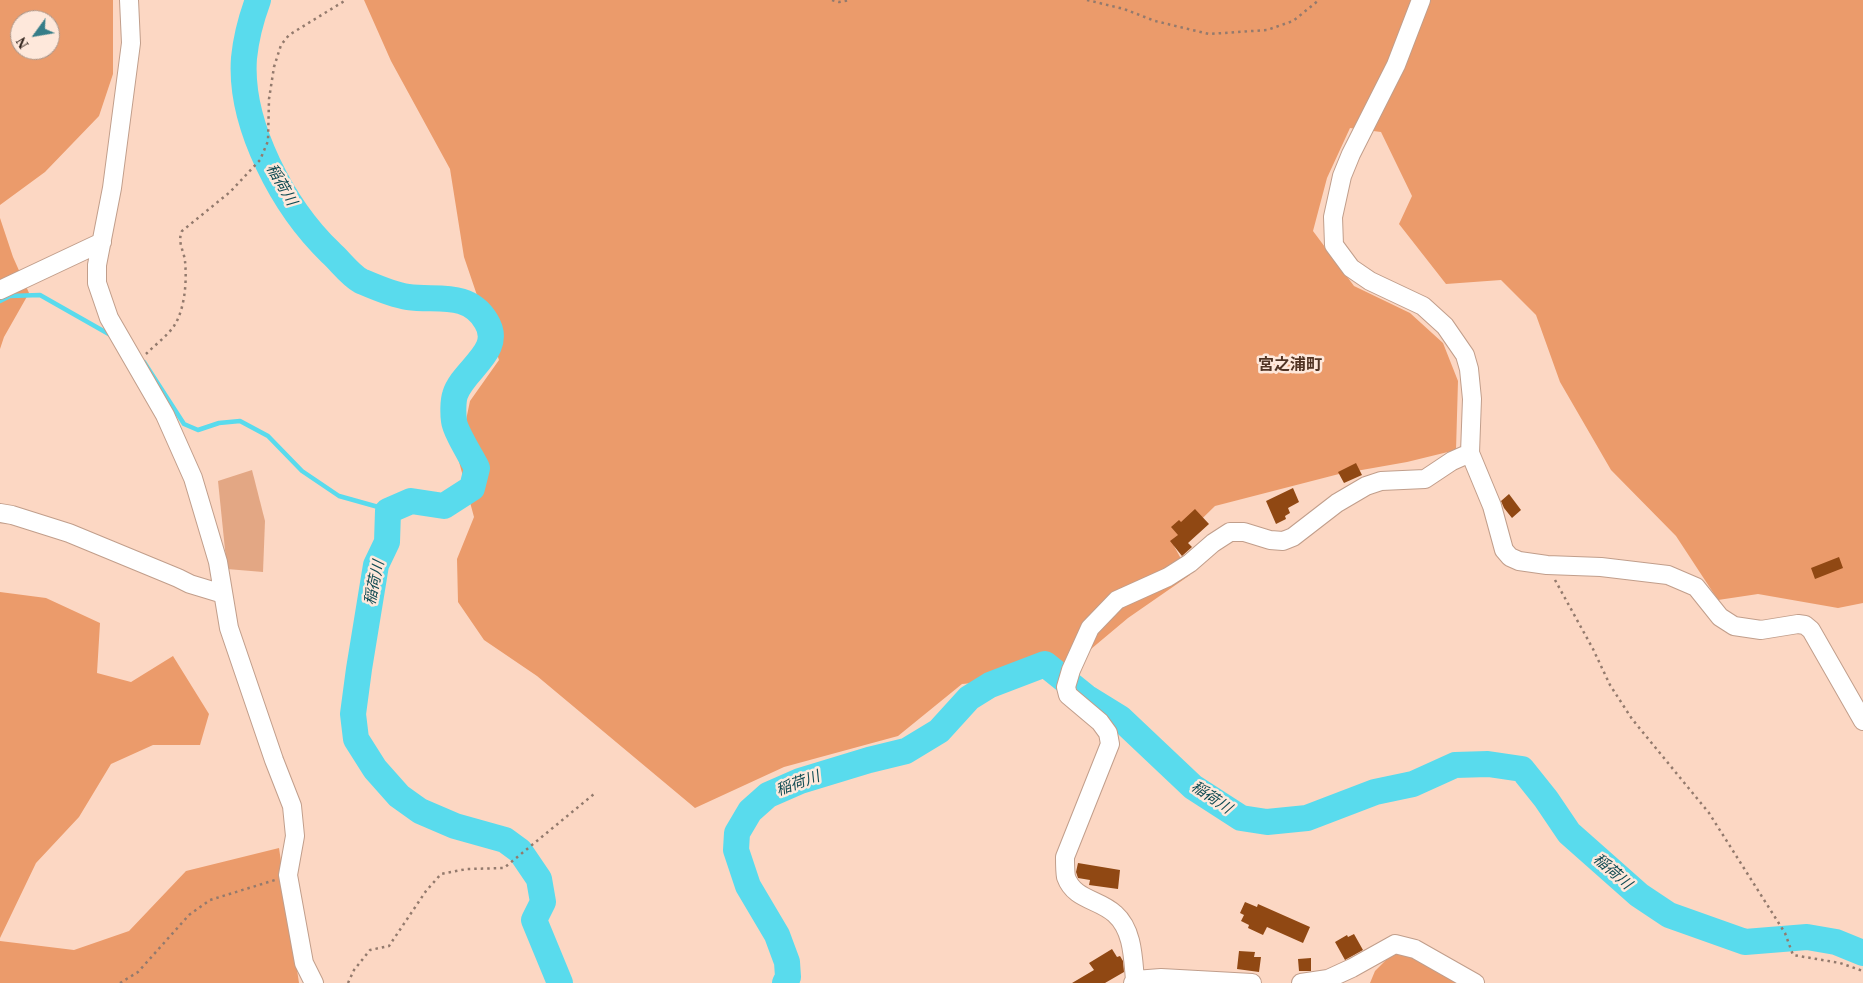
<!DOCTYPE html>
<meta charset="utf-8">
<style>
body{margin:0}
#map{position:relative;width:1863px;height:983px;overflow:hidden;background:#fcd7c3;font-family:"Times New Roman",serif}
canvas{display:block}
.north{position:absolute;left:10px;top:10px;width:50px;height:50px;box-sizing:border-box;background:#fee8db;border:1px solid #a8968b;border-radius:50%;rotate:238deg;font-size:14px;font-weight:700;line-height:20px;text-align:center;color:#281b14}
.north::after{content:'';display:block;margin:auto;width:18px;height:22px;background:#367d88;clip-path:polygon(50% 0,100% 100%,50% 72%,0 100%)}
</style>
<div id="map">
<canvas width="1863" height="983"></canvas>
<div class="north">N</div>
</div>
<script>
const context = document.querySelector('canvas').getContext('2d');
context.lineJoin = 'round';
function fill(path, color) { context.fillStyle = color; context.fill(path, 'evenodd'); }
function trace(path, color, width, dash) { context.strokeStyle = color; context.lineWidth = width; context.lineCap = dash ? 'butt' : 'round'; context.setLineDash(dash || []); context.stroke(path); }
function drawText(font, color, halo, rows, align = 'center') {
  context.font = font + ' "Times New Roman","Noto Sans JP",serif'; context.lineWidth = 5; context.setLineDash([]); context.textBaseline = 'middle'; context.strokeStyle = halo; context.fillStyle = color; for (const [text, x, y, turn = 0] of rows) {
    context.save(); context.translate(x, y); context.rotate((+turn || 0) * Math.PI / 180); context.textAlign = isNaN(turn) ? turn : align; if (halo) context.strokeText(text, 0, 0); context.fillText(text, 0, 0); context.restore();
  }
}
fill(new Path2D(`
 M252 470 265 521 263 572 227 569 218 481Z`), '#e3a784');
fill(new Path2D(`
 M0 0H113V74L99 116 45 172 0 205ZM20 20H50V50H20Z
 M364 0H1863V603L1838 608 1758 594 1718 600 1676 536 1611 470 1560 382 1536 315 1501 280 1446 284 1399 224 1412 196 1381 132 1350 128 1327 178 1313 231 1354 286 1410 313 1443 343 1458 381 1456 450 1407 462 1339 474 1215 506 1174 546 1190 575 1128 618 1060 675 962 684 898 736 784 767 695 808 537 676 484 640 458 602 457 559 474 517 458 458 470 401 499 360 464 257 450 169 391 61Z
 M0 218 13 257 29 293 4 337 0 349Z
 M0 592 46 598 100 623 97 673 131 682 173 656 209 714 200 745H153L111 764 79 817 36 863 0 938Z
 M279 848 299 983H0V941L74 950 129 931 186 871Z
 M1394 952 1410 953 1461 983H1370L1375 971Z`), '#eb9b6b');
trace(new Path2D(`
 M0 301 10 296 40 295 114 337
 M144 362 184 424 198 430 219 423 240 421 268 436 302 471 339 496 389 510`), '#59dbed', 4.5);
trace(new Path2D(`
 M258 0C251 19 246 38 244 58 239 125 284 208 331 253 340 261 350 275 361 281 375 287 393 295 408 297 437 301 468 291 486 321 505 351 463 369 455 395 453 401 453 414 454 421 455 431 472 458 477 468L472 488 444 506 411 501 388 511 387 542 376 565 359 669 353 714 356 739 375 769 399 796 420 811 455 826 505 840 520 851 539 879 543 902 534 920 560 983
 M785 983 788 977 787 962 777 935 748 886 736 850 737 833 750 811 768 795 800 781 869 760 906 751 939 731 969 698 990 685 1045 664 1086 697 1120 718 1193 787 1241 818 1267 822 1307 818 1375 792 1413 784 1455 765 1488 764 1522 769 1546 799 1569 833 1639 895 1669 915 1745 942 1807 937 1836 942 1863 953`), '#59dbed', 26);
fill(new Path2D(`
 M1356 463 1362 475 1344 483 1338 472Z
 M1293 488 1299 502 1288 508 1290 513 1285 516 1286 519 1276 524 1266 501Z
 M1509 494 1521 510 1512 518 1504 508 1501 501Z
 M1195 509 1209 524 1188 543 1192 547 1182 556 1170 541 1178 535 1171 527 1179 520 1181 522Z
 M1839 557 1843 568 1815 579 1811 568Z
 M1078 863 1120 870 1118 889 1089 885 1090 880 1078 878 1076 872Z
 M1245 902 1257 907 1258 904 1310 927 1303 943 1267 927 1263 935 1248 928 1249 925 1241 921 1244 915 1240 913Z
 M1354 934 1363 950 1345 960 1335 942 1347 935 1348 937Z
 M1112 949 1117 957 1120 956 1123 961 1124 972 1105 983H1072L1094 970 1089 963Z
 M1239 951 1255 952 1254 957H1261L1259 972 1237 969Z
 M1311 958V971H1299L1298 959Z`), '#904813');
const minor = new Path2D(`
 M129 0 131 43 112 188 97 265V283L109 318 165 415 193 478 218 562 229 628 274 760 292 806 295 836 288 875 304 963 314 983
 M1421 0 1396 65 1351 154 1342 176 1333 217 1334 245 1351 268 1370 281 1423 306 1445 326 1465 355 1469 369 1472 399 1470 453 1492 506 1504 550 1510 557 1519 561 1547 565 1601 567 1668 575 1696 587 1720 617 1734 626 1761 630 1798 624 1805 625 1811 630 1863 721
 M0 290 102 242
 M0 513 12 515 69 533 178 578 190 584 223 594
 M1135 980 1161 978 1252 983
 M1133 983 1135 980C1133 958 1133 930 1115 914 1099 899 1074 900 1066 877 1065 871 1065 863 1065 857L1110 744 1108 733 1100 722 1068 695 1066 687 1071 670 1090 628 1117 600 1168 577 1190 563 1213 543 1230 532H1244L1270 540 1283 541 1293 537 1337 503 1366 486 1381 481 1425 479 1452 461 1470 453
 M1301 983 1328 979 1352 968 1395 944 1415 949 1475 983`);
trace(minor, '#c19e8b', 20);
trace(new Path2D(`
 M832 0 839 2 850 0
 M1087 0 1124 9 1155 21 1209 34 1267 30 1293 21 1319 0
 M146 354C155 345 167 336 174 326 185 309 187 281 185 261 184 251 177 242 182 231L230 192 260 160 268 141 269 99 274 67 281 45 289 35 346 0
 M1555 580 1593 649 1610 685 1632 719 1709 813 1785 933 1793 955 1840 963 1863 971
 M120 983 138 972 189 915 210 900 275 880
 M348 983 354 970 370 950 389 946 426 891 441 874 467 869 504 868 594 794`), '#937a6d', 2.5, [2.5, 4]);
trace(minor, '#fff', 18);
drawText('italic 15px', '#114b53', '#fee8db', [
 ["稲荷川",281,185,60],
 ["稲荷川",375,583,-78],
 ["稲荷川",798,784,-20],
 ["稲荷川",1211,798,34],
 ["稲荷川",1612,872,41]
]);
drawText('bold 16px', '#513424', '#fee8db', [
 ["宮之浦町",1290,366]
]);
</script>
